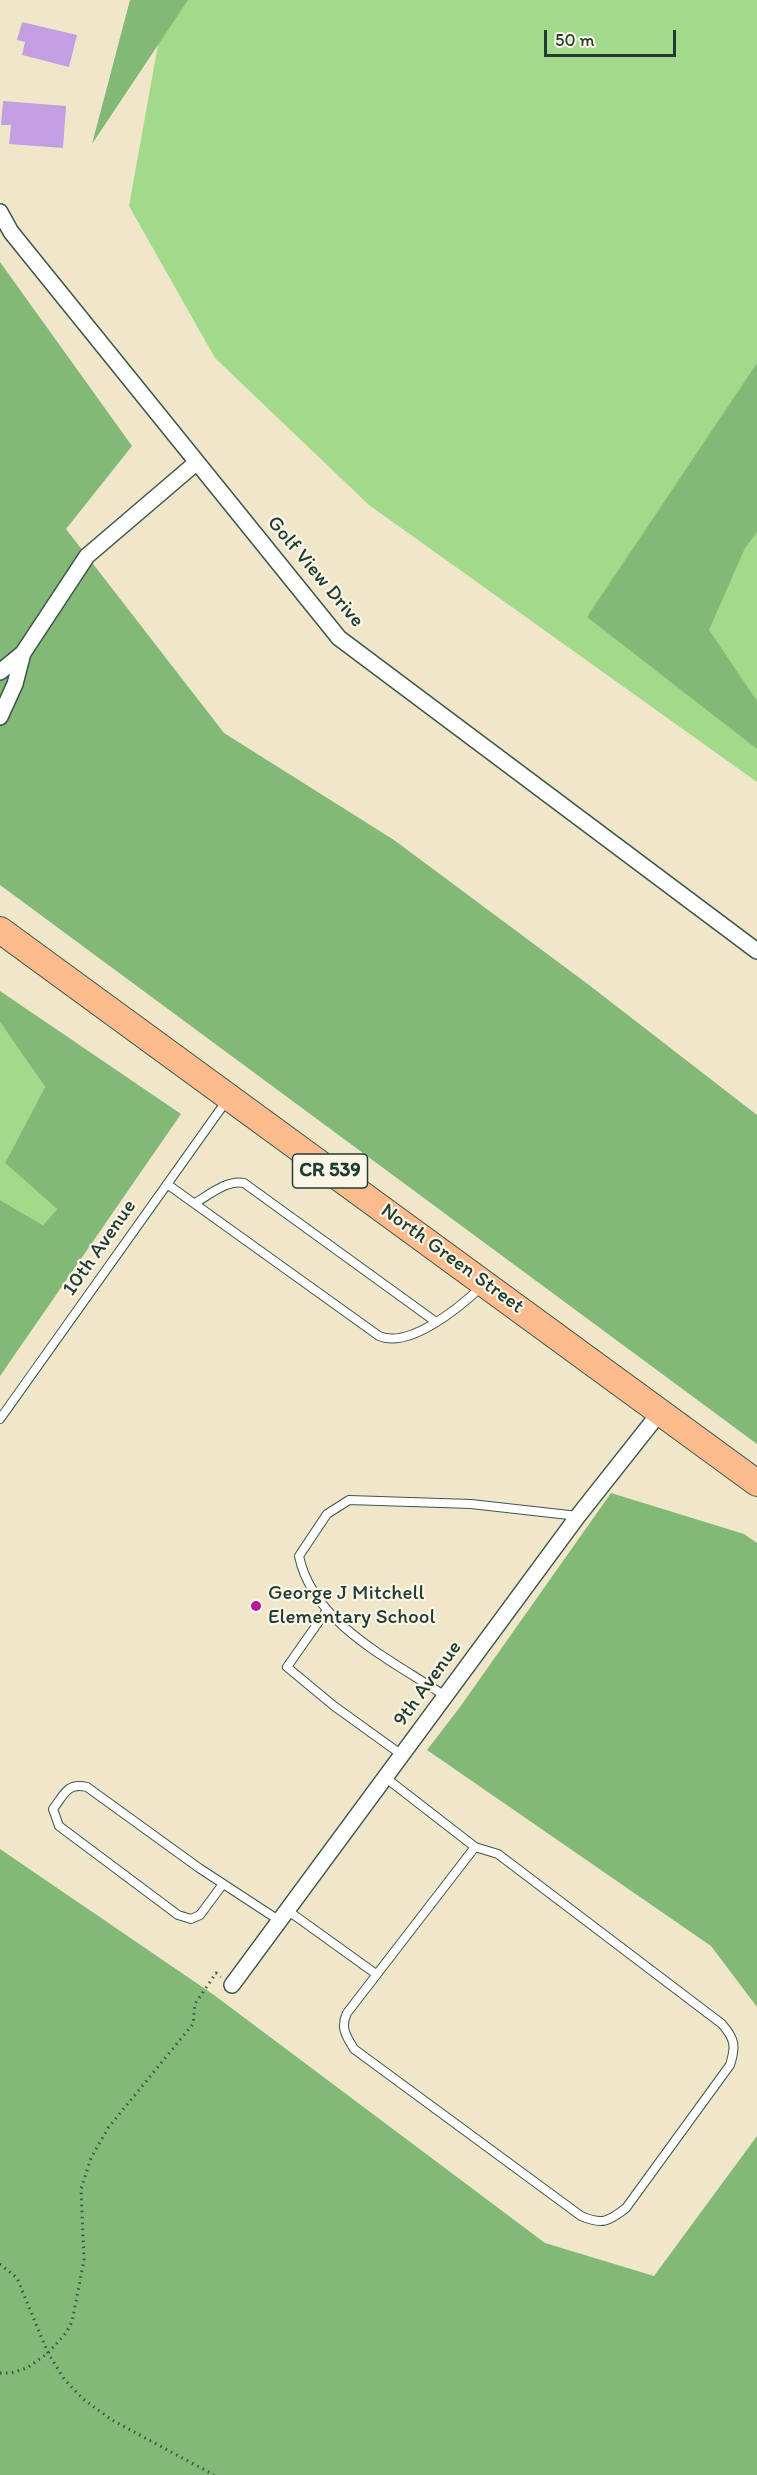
<!DOCTYPE html>
<style>
body{margin:0}
#map{position:relative;width:757px;height:2475px;overflow:hidden;background:#f0e7ca;font-family:Itim,sans-serif}
canvas{display:block}
.scale{position:absolute;left:544px;top:30px;width:132px;height:27px;box-sizing:border-box;border:3px solid #1f3d34;border-top:0;padding-left:8px;font-size:18px;line-height:21px;white-space:nowrap;color:#1f3d34;-webkit-text-stroke:4px #fcf5e5;paint-order:stroke}
</style>
<div id="map">
<canvas width="757" height="2475"></canvas>
<div class="scale">50 m</div>
</div>
<script>
const context = document.querySelector('canvas').getContext('2d');
context.lineJoin = 'round';
function fill(path, color) { context.fillStyle = color; context.fill(path, 'evenodd'); }
function trace(path, color, width, dash) { context.strokeStyle = color; context.lineWidth = width; context.lineCap = dash ? 'butt' : 'round'; context.setLineDash(dash || []); context.stroke(path); }
function drawText(font, color, halo, rows, align = 'center') {
  context.font = font + ' Itim,sans-serif'; context.lineWidth = 4.5; context.setLineDash([]); context.textBaseline = 'middle'; context.strokeStyle = halo; context.fillStyle = color; for (const [text, x, y, turn = 0] of rows) {
    context.save(); context.translate(x, y); context.rotate((+turn || 0) * Math.PI / 180); context.textAlign = isNaN(turn) ? turn : align; if (halo) context.strokeText(text, 0, 0); context.fillText(text, 0, 0); context.restore();
  }
}
fill(new Path2D(`
 M166 0H757V782L369 505 215 358 129 206Z
 M0 1022 45 1087 5 1163 57 1209 43 1225 0 1200Z`), '#a3d98a');
fill(new Path2D(`
 M130 0H188L92 144Z
 M0 262 132 446 66 529 224 733 394 840 589 985 757 1115V1444L0 885Z
 M757 363V532L745 548 709 630 757 701V749L587 617Z
 M0 991 181 1114 0 1376V1200L43 1225 57 1209 5 1163 45 1087 0 1022Z
 M611 1493 744 1534 757 1543V2007L711 1946 427 1750 460 1707Z
 M0 1849 214 1995 545 2243 654 2276 757 2136V2475H0Z`), '#82b976');
fill(new Path2D(`
 M22 22 77 35 69 67 22 55 25 42 17 40Z
 M3 101 66 106 63 148 9 144 11 125H1Z`), '#c29fe0');
const lane = new Path2D(`
 M167 1184 379 1336C409 1349 459 1308 481 1287
 M195 1203C209 1195 228 1179 244 1183L436 1322
 M0 1419 227 1100
 M327 1610 287 1667 334 1706 402 1755
 M445 1696C392 1660 313 1624 299 1556L327 1514 349 1500 471 1504 578 1516
 M386 1778 475 1847 498 1854 722 2024C735 2039 736 2046 730 2065L626 2208C608 2222 602 2225 581 2216L354 2049C346 2036 340 2027 347 2013L475 1847
 M223 1884 200 1915 191 1919 178 1915 59 1826 53 1809C64 1795 67 1782 87 1787L199 1868 280 1921
 M287 1910 376 1974`);
const street = new Path2D(`
 M0 212 11 232 339 638 757 951
 M0 672 23 653 87 556 197 462
 M0 717 15 684 23 653
 M232 1985 578 1516 661 1411`);
const primary = new Path2D(`
 M0 930 757 1483`);
trace(lane, '#3e564a', 10);
trace(street, '#3e564a', 18);
trace(primary, '#3e564a', 28);
trace(new Path2D(`
 M0 2264 17 2278 48 2353 64 2379 83 2399 112 2420 214 2475
 M0 2373H11L27 2368 48 2353 66 2333 72 2322 84 2260 81 2189 91 2158 108 2128 193 2024 195 2004 216 1973 221 1977`), '#3e564a', 3, [1.5, 4.5]);
trace(lane, '#fff', 8);
trace(street, '#fff', 15);
trace(primary, '#fbbb8d', 26);
for (const [x, y, r, color] of [
 [256,1606,6,"#b5179e"]
]) { const dot = new Path2D(); dot.arc(x, y, r, 0, 2 * Math.PI); context.fillStyle = color; context.fill(dot); trace(dot, '#fcf5e5', 2); }
for (const [x, y, w] of [
 [330,1171,75]
]) { const box = new Path2D(); box.roundRect(x - w / 2, y - 17, w, 34, 4.5); context.fillStyle = '#fcf5e5'; context.fill(box); trace(box, '#1f3d34', 1.5); }
drawText('bold 20px', '#1f3d34', null, [
 ["CR 539",330,1171]
]);
drawText('21px', '#1f3d34', '#fcf5e5', [
 ["Golf View Drive",315,572,50],
 ["10th Avenue",100,1248,-55],
 ["North Green Street",452,1259,36],
 ["9th Avenue",428,1684,-54]
]);
drawText('21px', '#1f3d34', '#fcf5e5', [
 ["George J Mitchell",268,1594],
 ["Elementary School",268,1618]
], 'left');
</script>
